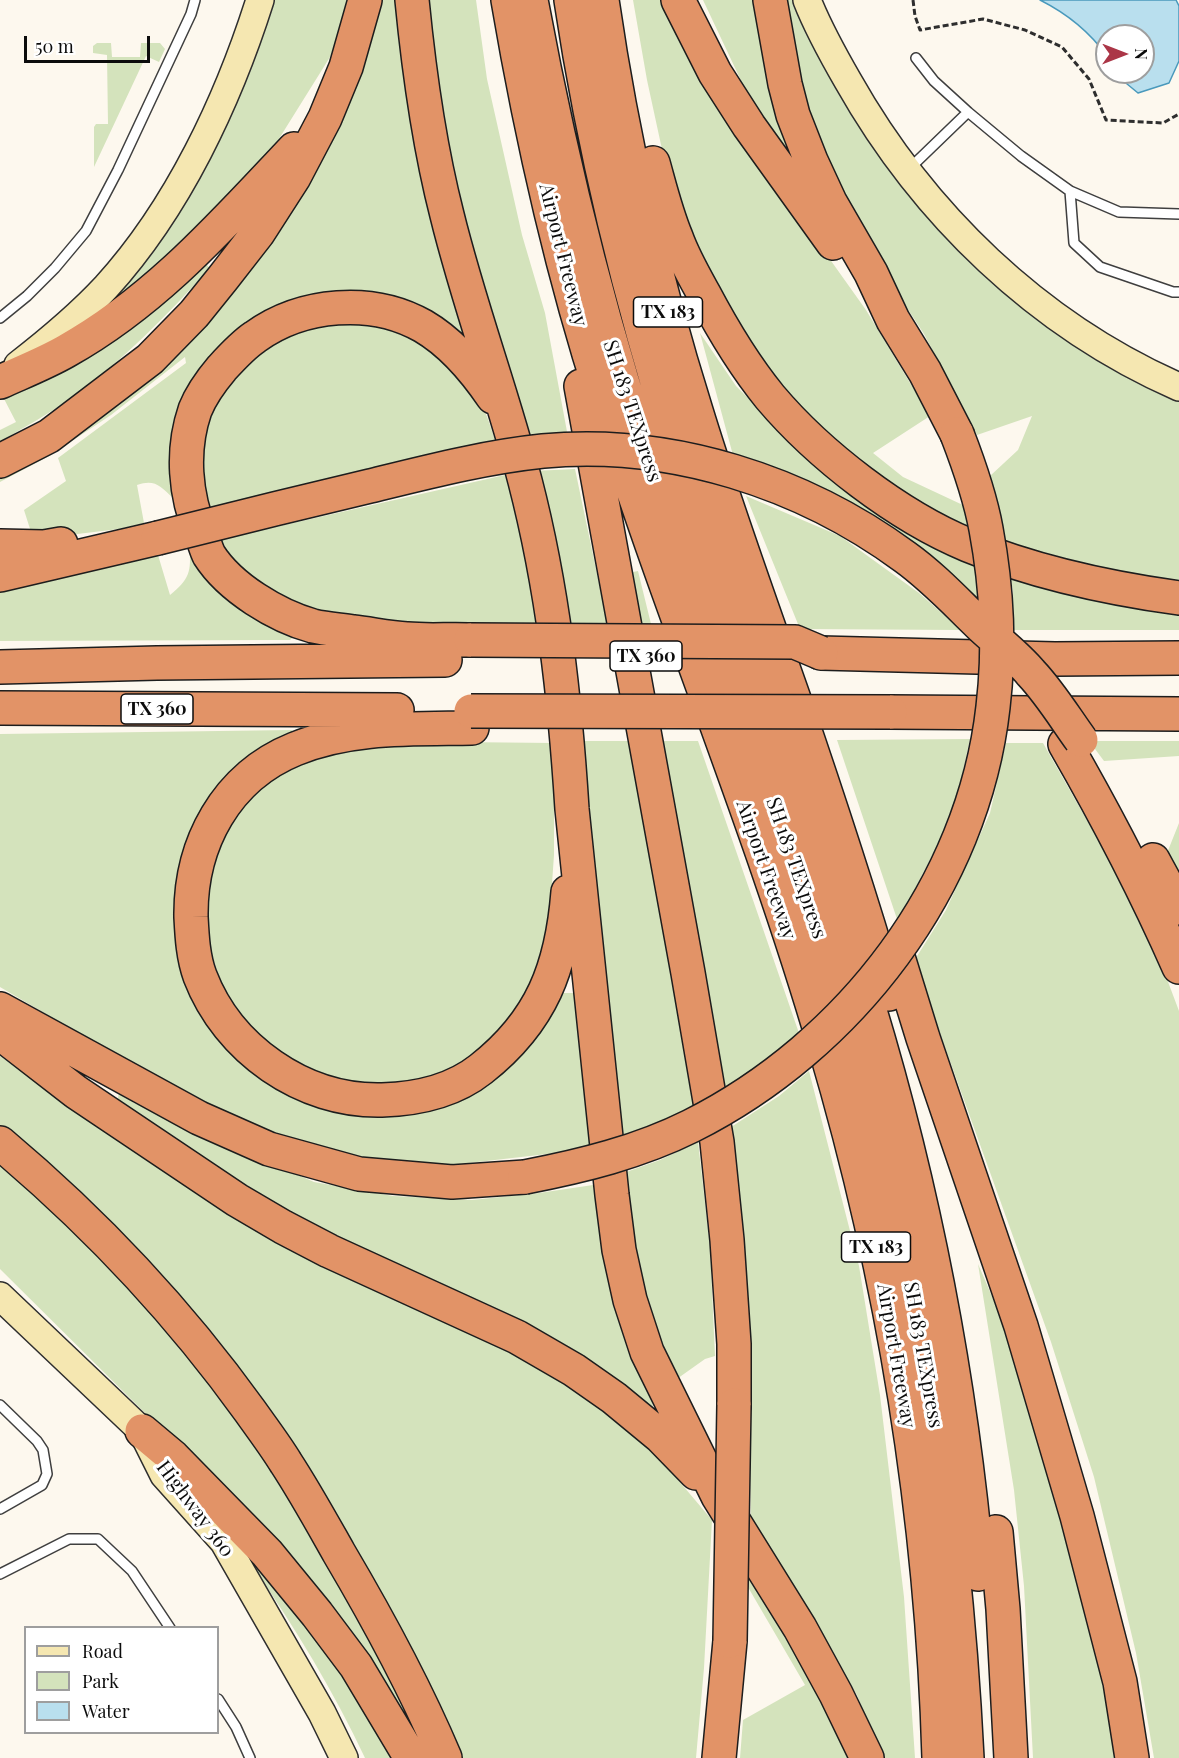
<!DOCTYPE html>
<style>
body{margin:0}
#map{position:relative;width:1179px;height:1758px;overflow:hidden;background:#fdf8ee;font-family:"Playfair Display",serif}
canvas{display:block}
.legend{position:absolute;left:24px;top:1626px;width:195px;height:108px;box-sizing:border-box;background:#fff;border:2px solid #9e9e9e;margin:0;padding:8px 10px;list-style:none;font-size:18px;color:#0c0c0c}
.legend li{display:flex;align-items:center;gap:12px;height:30px}
.legend b{width:30px;border:2px solid #9e9e9e}
.north{position:absolute;left:1095px;top:24px;width:60px;height:60px;box-sizing:border-box;background:#fff;border:2px solid #9e9e9e;border-radius:50%;rotate:90deg;font-size:16px;font-weight:700;line-height:24px;text-align:center;color:#0c0c0c}
.north::after{content:'';display:block;margin:auto;width:21px;height:27px;background:#ab3647;clip-path:polygon(50% 0,100% 100%,50% 72%,0 100%)}
.scale{position:absolute;left:24px;top:36px;width:126px;height:27px;box-sizing:border-box;border:3px solid #0c0c0c;border-top:0;padding-left:8px;font-size:18px;line-height:21px;white-space:nowrap;color:#0c0c0c;-webkit-text-stroke:4px #fff;paint-order:stroke}
</style>
<div id="map">
<canvas width="1179" height="1758"></canvas>
<ul class="legend">
<li><b style="height:8px;background:#f5e7b1"></b>Road</li>
<li><b style="height:16px;background:#d4e3bc"></b>Park</li>
<li><b style="height:16px;background:#b9dfee"></b>Water</li>
</ul>
<div class="north">N</div>
<div class="scale">50 m</div>
</div>
<script>
const context = document.querySelector('canvas').getContext('2d');
context.lineJoin = 'round';
function fill(path, color) { context.fillStyle = color; context.fill(path, 'evenodd'); }
function trace(path, color, width, dash) { context.strokeStyle = color; context.lineWidth = width; context.lineCap = dash ? 'butt' : 'round'; context.setLineDash(dash || []); context.stroke(path); }
function drawText(font, color, halo, rows, align = 'center') {
  context.font = font + ' "Playfair Display",serif'; context.lineWidth = 6; context.setLineDash([]); context.textBaseline = 'middle'; context.strokeStyle = halo; context.fillStyle = color; for (const [text, x, y, turn = 0] of rows) {
    context.save(); context.translate(x, y); context.rotate((+turn || 0) * Math.PI / 180); context.textAlign = isNaN(turn) ? turn : align; if (halo) context.strokeText(text, 0, 0); context.fillText(text, 0, 0); context.restore();
  }
}
fill(new Path2D(`
 M265 0H350L330 57 262 166 192 242 112 306 107 302Z
 M382 0H398L475 355 380 301 213 362 180 495 173 498C160 486 155 479 137 485L144 523 119 529 69 535 31 532 24 510 66 481 58 458 186 363 185 357 111 415 51 455 0 482V468L190 332 369 40Z
 M420 0H476L487 79 522 235 545 313 568 437 526 438 457 220Z
 M633 0H665L829 258 866 310 930 416 873 453 903 477 965 506 969 528 932 511 881 479 836 442 782 391 717 294 688 236 663 154 647 80Z
 M703 0H764L802 161 792 167 745 89Z
 M782 0H797L917 201 1179 400V583L1007 551 990 476 1018 450 1032 416 977 435 924 334 873 256 816 139 796 76Z
 M97 43H111L112 57H140L141 43H160L165 49 159 62 146 56 94 167V127L96 124H108L107 55 93 53V46Z
 M201 259 210 268C167 315 123 361 71 398 49 414 24 427 0 442V430L16 422 2 395Z
 M378 322 431 344 475 389 488 419 496 443 203 509 200 492 206 419 217 397 254 351 310 323Z
 M700 333 736 386 777 427 975 554 980 604 734 459Z
 M575 469 609 631 566 630 533 471Z
 M505 475 519 520 542 629 373 625 286 603 236 567 218 540Z
 M746 496 840 536 919 593 961 630 800 629Z
 M189 547 296 634 290 640H276L0 641V590L158 555 170 595C189 580 192 571 189 547Z
 M638 571 652 628 639 629 628 573Z
 M1009 571 1179 608V630H1013V591Z
 M292 730 294 737 185 867 239 1054 421 1107 554 993H574L591 1149 425 1168 324 1151 225 1119 0 987V734Z
 M970 739 959 789 939 842 898 922 837 740Z
 M576 741H630L694 1111 614 1142Z
 M660 741H698L800 1036 725 1092Z
 M1089 741H1179V756L1104 761Z
 M456 742 554 743V855L547 955 531 995 498 1038 456 1072 415 1082 352 1086 294 1063 258 1038 222 987 205 931 208 877 231 821 266 781 307 760 366 745Z
 M1006 743H1043L1147 926 1179 1011V1758H1154L1136 1653 1094 1477 1051 1342 914 961 946 910 990 813Z
 M1179 823V883L1165 858Z
 M0 1056 155 1165 291 1247 489 1341 573 1387 631 1430 662 1461 712 1520 704 1668 696 1758H462C417 1656 362 1556 304 1461L12 1133 0 1125Z
 M809 1071 859 1266 880 1395 904 1597 915 1758H882L857 1695 792 1586 751 1526 749 1401 728 1129 779 1096Z
 M119 1092 134 1103 314 1182 393 1196 472 1200 539 1193 593 1185C598 1223 605 1261 616 1299 628 1336 645 1371 654 1410L380 1259 287 1211 184 1149 117 1105Z
 M698 1142 710 1246 715 1356 705 1359 674 1381 666 1378 615 1176 660 1160Z
 M0 1163 91 1246 204 1371 279 1477 324 1554 428 1749 421 1754 157 1425 0 1269Z
 M978 1264C1018 1353 1045 1447 1069 1540 1087 1613 1104 1684 1116 1758H1033L1024 1586 1014 1490Z
 M258 1561 304 1612 400 1758H365C334 1692 295 1627 253 1567Z
 M746 1570 809 1676 850 1758H740L743 1720 805 1685 745 1582Z`), '#d4e3bc');
const water = new Path2D(`
 M1040 0H1176L1179 6V61L1169 83 1138 93 1121 79 1116 72H1143V36H1107V56C1089 31 1068 14 1040 0Z`);
fill(water, '#b9dfee');
trace(water, '#4999bc', 1.5);
const lane = new Path2D(`
 M916 58 934 81 968 112
 M909 169 968 112 1021 156 1070 191 1119 212 1179 214
 M1070 191 1074 243 1100 267 1173 292H1179
 M0 318 27 296 55 268 86 231 118 170 191 14 195 0
 M0 1405 37 1441 43 1450 47 1474 42 1485 0 1509
 M0 1574 69 1539H98L132 1571 170 1628
 M218 1699 236 1727 250 1758`);
const secondary = new Path2D(`
 M807 0C818 28 833 55 848 81 923 214 1038 325 1179 387
 M18 365C49 341 79 316 106 287 178 208 228 101 260 0
 M0 1296 142 1431 164 1475 224 1542 322 1713 344 1758`);
const highway = new Path2D(`
 M412 0C419 72 429 145 447 215 469 305 502 392 525 481 553 589 565 699 572 809L612 1195 619 1250 630 1300 647 1352 718 1496 800 1628 836 1694 867 1758
 M508 0C531 135 561 269 603 399 672 617 761 828 825 1047 893 1277 932 1518 939 1758
 M531 0C562 168 603 333 659 495 718 662 787 825 838 994 915 1245 954 1497 967 1758
 M571 0C594 153 632 306 679 454 739 638 811 818 868 1004 924 1189 961 1381 978 1574
 M602 0C622 139 654 277 696 411 726 509 761 605 795 702 828 798 860 896 889 994
 M678 0 715 73 749 126 833 243
 M770 0 785 84 793 115 811 161 830 202 871 273 893 320 925 372 957 434
 M653 163C660 188 666 213 676 237 683 257 694 276 704 294 723 330 744 365 770 397 819 455 898 516 968 545 1036 573 1107 588 1179 598
 M0 382C22 372 45 363 66 351 156 301 225 222 294 149
 M581 386 688 973 717 1142 727 1240 734 1344V1405
 M0 461 49 436 150 359 194 314 223 278 258 233 294 177 325 118 346 67 365 0
 M0 546 44 547 61 544
 M0 575 158 538
 M471 640C450 639 428 641 407 639 389 638 371 634 353 632 340 630 326 629 313 626 277 616 230 588 209 555 206 549 204 541 201 534 185 495 181 451 195 410 201 395 211 381 222 368 232 357 243 345 255 337 302 303 372 297 423 326 452 343 474 369 493 397
 M821 653 1055 659 1179 658
 M0 667 157 663 445 660
 M0 708 397 710
 M890 712 1179 714
 M472 728C413 729 350 726 295 749 226 777 190 844 191 917 192 936 193 957 200 976 228 1049 303 1102 382 1100 417 1099 452 1092 481 1069 542 1021 562 967 568 892
 M1065 744C1107 817 1145 890 1179 967
 M1153 860 1179 908
 M898 957 923 1038 1021 1326 1077 1516 1120 1682 1132 1758
 M0 1009 199 1118 269 1149 359 1174 452 1182 525 1177
 M0 1033 76 1092 237 1200 283 1227 329 1251 517 1337 574 1370 614 1398 660 1436 696 1473
 M0 1143C94 1222 178 1311 250 1411 262 1428 275 1445 286 1463 305 1492 322 1523 339 1553 378 1619 415 1687 445 1758
 M142 1431 173 1457 267 1553 317 1614 356 1666 411 1758
 M996 1532 1003 1609 1011 1758
 M719 1758 730 1641`);
trace(lane, '#3f3f3f', 12);
trace(secondary, '#2e2e2e', 30);
trace(highway, '#1d1d1d', 36);
trace(new Path2D(`
 M913 0 915 16 920 30 983 19 1025 30 1062 47 1089 79 1106 120 1163 123 1179 114`), '#2e2e2e', 3, [6, 3]);
trace(lane, '#fff', 9);
trace(secondary, '#f5e7b1', 27);
trace(highway, '#e29367', 33);
const highwayBridge = new Path2D(`
 M158 538C229 520 299 503 370 486 427 472 485 457 543 451 671 439 803 482 905 557 933 577 957 603 982 627 998 642 1017 656 1031 673 1050 693 1065 718 1081 740
 M471 640 795 642 821 653
 M471 711 890 712
 M525 1177C582 1166 639 1152 691 1126 850 1046 973 886 993 707 1000 648 997 588 986 529 980 496 969 465 957 434
 M730 1641 734 1405`);
trace(highwayBridge, '#1d1d1d', 36, []);
trace(highwayBridge, '#e29367', 33);
for (const [x, y, w] of [
 [668,312,69],
 [646,656,72],
 [157,709,72],
 [876,1247,69]
]) { const box = new Path2D(); box.roundRect(x - w / 2, y - 15, w, 30, 4.5); context.fillStyle = '#fff'; context.fill(box); trace(box, '#0c0c0c', 1.5); }
drawText('bold 18px', '#0c0c0c', null, [
 ["TX 183",668,312],
 ["TX 360",646,656],
 ["TX 360",157,709],
 ["TX 183",876,1247]
]);
drawText('20px', '#0c0c0c', '#fff', [
 ["Airport Freeway",563,255,76],
 ["SH 183 TEXpress",632,411,72],
 ["SH 183 TEXpress",796,868,71],
 ["Airport Freeway",766,870,71],
 ["SH 183 TEXpress",923,1355,80],
 ["Airport Freeway",896,1356,80],
 ["Highway 360",195,1509,53]
]);
</script>
